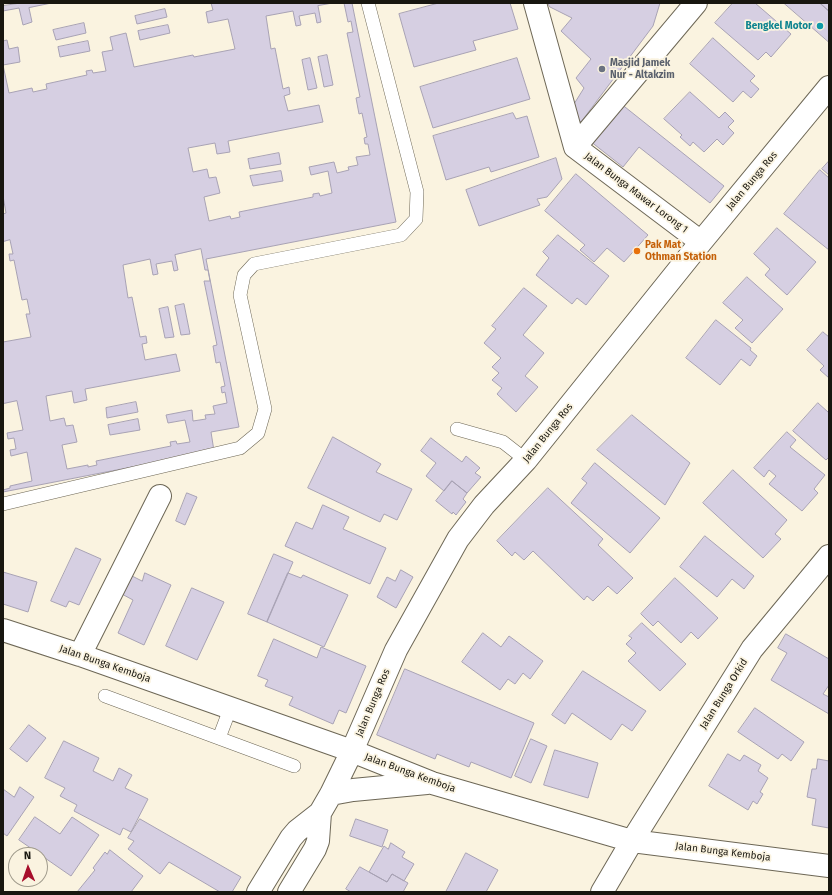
<!DOCTYPE html>
<style>
body{margin:0}
#map{position:relative;width:832px;height:895px;overflow:hidden;background:#faf3e0;font-family:"Fira Sans",sans-serif}
canvas{display:block}
.frame{position:absolute;inset:0;border:4px solid #18160f;pointer-events:none}
.north{position:absolute;left:8px;top:847px;width:40px;height:40px;box-sizing:border-box;background:#faf3e0;border:1px solid #a09b8c;border-radius:50%;rotate:358deg;font-size:11px;font-weight:700;line-height:16px;text-align:center;color:#18160f}
.north::after{content:'';display:block;margin:auto;width:14px;height:18px;background:#a70e2b;clip-path:polygon(50% 0,100% 100%,50% 72%,0 100%)}
</style>
<div id="map">
<canvas width="832" height="895"></canvas>
<div class="frame"></div>
<div class="north">N</div>
</div>
<script>
const context = document.querySelector('canvas').getContext('2d');
context.lineJoin = 'round';
function fill(path, color) { context.fillStyle = color; context.fill(path, 'evenodd'); }
function trace(path, color, width, dash) { context.strokeStyle = color; context.lineWidth = width; context.lineCap = dash ? 'butt' : 'round'; context.setLineDash(dash || []); context.stroke(path); }
function drawText(font, color, halo, rows, align = 'center') {
  context.font = font + ' "Fira Sans",sans-serif'; context.lineWidth = 3.5; context.setLineDash([]); context.textBaseline = 'middle'; context.strokeStyle = halo; context.fillStyle = color; for (const [text, x, y, turn = 0] of rows) {
    context.save(); context.translate(x, y); context.rotate((+turn || 0) * Math.PI / 180); context.textAlign = isNaN(turn) ? turn : align; if (halo) context.strokeText(text, 0, 0); context.fillText(text, 0, 0); context.restore();
  }
}
const building = new Path2D(`
 M21 3H352L396 222 206 259 239 427 211 432 214 451 3 492V6Z
 M52 3H211L213 10 206 12 208 23 228 19 235 49 194 57 193 55 134 67 126 33 110 37 113 50 102 52 106 71 93 73 92 70 86 71 87 75 46 84 47 89 33 92 32 88 9 93 3 65 20 62 18 47 9 49 7 40 3 41V11L19 8 23 25 32 22 29 8ZM165 9 167 17 137 24 135 16ZM84 23 86 33 56 40 53 30ZM168 25 170 33 140 40 138 31ZM88 41 90 51 60 57 58 47Z
 M333 3H344L348 22 351 21 353 32 347 33 360 97 356 98 359 114 362 113 367 137 364 138 365 144H368L370 155 356 157 358 165 348 167 349 170 337 173 334 162 309 167 311 175 328 171 332 193 320 196 319 193 313 194V197L239 212 240 217 231 219 230 216 209 221 204 197 220 193 216 177 209 178 207 169 193 172 188 148 215 143 217 154 230 152 228 141 323 122 319 105 288 111 284 96 290 94 289 87 283 89 275 48 271 49 266 16 293 11 296 26 301 25 299 16 315 13 317 23 321 22 318 6ZM327 55 333 85 324 87 318 57ZM310 58 317 88 308 90 302 60ZM279 153 281 164 250 169 248 159ZM281 171 283 181 253 186 250 176Z
 M439 3H510L518 29 473 41 476 50 414 67 399 14Z
 M548 3H660L653 26 581 122 569 112 584 88 576 78 591 59 561 31 572 18 550 7Z
 M733 3H755L791 34 771 57 766 52 758 60 715 23Z
 M784 3H820L829 11V42Z
 M820 3H829V11Z
 M713 38 755 76 750 81 759 89 751 98 743 91 733 102 690 64Z
 M517 58 530 99 433 128 420 87Z
 M690 92 719 118 725 112 734 121 728 127 734 133 723 145 717 139 704 152 693 142 690 146 680 137 682 135 664 119Z
 M620 103 724 186 710 203 639 147 623 167 590 141Z
 M513 113 516 119 527 116 539 157 491 172 489 167 446 180 433 136Z
 M556 158 562 179 547 197 537 199 540 205 479 226 466 190Z
 M829 161V175L822 169Z
 M820 170 829 178V250L784 214Z
 M576 174 648 235 624 262 607 248 594 262 580 250 585 245 545 211Z
 M3 196 6 213 3 214Z
 M777 228 816 262 787 295 765 275 770 269 754 254Z
 M558 235 609 276 586 305 577 298 572 304 536 275 549 258 543 252Z
 M10 240 13 254H9L10 261 14 260 22 300 27 299 30 314H26L31 337 3 342V242Z
 M201 249 205 270H208L210 281H204L217 345 213 346 216 363 220 362 225 386 221 387 222 393 225 392 227 403 213 406 215 414 205 415 206 419 193 421 192 410 166 415 168 423 185 420 190 442 177 444 176 441 170 442 171 446 96 461 97 465 88 467V465L67 469 62 445 77 442 73 425 66 426 64 418 50 421 46 396 72 391 74 403 87 400 85 389 180 371 176 354 145 360 142 344 147 343 146 336 140 337 132 297 128 298 123 265 150 259 153 275 158 274 156 264 172 261 174 271 178 270 175 255ZM184 304 190 334 181 335 175 306ZM168 307 174 337 165 338 159 309ZM136 402 138 412 107 418 106 408ZM138 419 140 430 110 435 108 425Z
 M747 277 783 309 752 343 735 328 743 320 723 303Z
 M524 288 547 306 523 335 544 353 525 376 538 387 516 412 497 394 502 388 492 380 499 373 492 367 501 358 484 343 496 329 492 326Z
 M716 320 751 348 750 350 757 356 750 366 741 359 720 385 686 358Z
 M823 332 829 337V378L820 370 824 366 807 350Z
 M17 401 23 430 7 433 8 439 14 438 16 449 10 450 11 456 27 452 32 481 10 486V488L3 490V404Z
 M818 403 828 412 829 410V457L826 460 793 431Z
 M632 415 690 463 665 505 597 450Z
 M787 432 796 440 790 447 825 475 814 489 818 493 802 511 769 484 776 476 769 470 764 477 754 468Z
 M333 437 381 464 376 472 412 489 397 520 384 514 380 522 308 488Z
 M431 438 462 462 466 456 480 468 475 473 481 477 467 493 452 481 444 491 426 476 436 463 421 451Z
 M595 463 660 518 630 553 571 503 587 483 582 479Z
 M733 470 787 520 775 534 781 539 763 558 703 503Z
 M452 481 467 493 463 499 466 502 456 515 453 512 452 514 436 501Z
 M548 488 603 539 598 545 633 578 617 594 608 586 593 601 587 596 584 600 533 551 524 560 515 552 512 556 497 541Z
 M187 493 197 497 185 525 176 521Z
 M323 505 349 517 343 529 386 548 370 584 285 546 296 522 312 529Z
 M705 536 754 576 744 589 732 579 717 597 680 567Z
 M76 548 101 559 79 605 69 601 66 607 51 601Z
 M274 554 293 562 267 622 248 614Z
 M401 570 413 577 396 608 377 597 387 577 395 581Z
 M3 572 37 582 28 612 3 604Z
 M145 573 171 585 144 645 118 633 133 600 120 593 128 574 142 581Z
 M288 573 301 578 303 575 348 595 324 647 267 622Z
 M675 578 718 618 698 639 691 632 681 643 658 621 653 626 641 614Z
 M192 588 224 602 197 660 166 646Z
 M642 623 686 664 660 691 628 661 636 653 626 644 632 638 629 636Z
 M483 633 501 647 509 636 543 661 530 679 523 673 515 684 508 679 500 690 462 662Z
 M786 634 829 659V685L823 694 829 697V714L771 680 787 653 778 648Z
 M274 639 317 658 321 647 366 666 346 713 339 710 333 724 289 705 293 697 265 686 268 680 258 676Z
 M405 669 534 723 511 778 471 762 469 767 437 754 435 759 377 735Z
 M583 671 646 711 632 731 622 724 611 740 572 713 565 724 552 715Z
 M755 708 804 742 791 761 782 754 778 759 738 732Z
 M29 725 46 738 27 762 10 749Z
 M531 739 547 746 531 783 515 776Z
 M64 741 99 758 93 771 113 781 119 768 132 775 125 788 148 799 131 832 123 828 120 835 74 811 77 805 60 796 65 788 45 778Z
 M555 750 598 763 588 798 544 785Z
 M728 754 740 761 744 755 761 765 758 771 768 778 760 792 763 794 757 804 753 801 748 810 709 786Z
 M818 759 829 761V828L812 825 816 799 807 797 812 769H816Z
 M20 787 34 797 7 836 3 833V789L14 797Z
 M35 817 60 834 72 817 99 835 71 876 19 840Z
 M140 819 241 877 232 892H220L169 862 160 874 128 849 134 841 128 838Z
 M356 819 388 830 382 847 350 836Z
 M391 843 405 852 402 857 414 864 404 881 392 874 387 882 369 872 384 846 388 849Z
 M110 850 143 876 131 892H77L95 870 93 868 105 852 107 854Z
 M466 853 498 870 486 892H446Z
 M360 867 387 882 392 874 408 883 403 892H351L346 889Z`);
fill(building, '#d6cfe2');
trace(building, '#a8a2b4', 1);
const service = new Path2D(`
 M457 429 503 442 526 460
 M3 504 240 448 258 433 265 409 240 295 244 275 254 264 401 235 416 219 417 192 368 3
 M105 696 294 766
 M219 738 230 709`);
const minor = new Path2D(`
 M535 3 575 147 701 242
 M575 147 696 3
 M3 630 80 655 352 751 432 783 632 841 829 866
 M80 655 160 496
 M331 794 353 790 427 783
 M258 892 291 838 297 831 320 813 331 794 352 751 396 650 458 539 484 505 526 460 701 242 829 87
 M289 892 315 849 318 841 320 813
 M602 892 632 841 752 649 829 556`);
trace(service, '#6d6756', 14);
trace(minor, '#6d6756', 24);
trace(service, '#fff', 13);
trace(minor, '#fff', 22);
for (const [x, y, r, color] of [
 [820,26,4,"#0f9aa8"],
 [602,69,4,"#6b7280"],
 [637,251,4,"#e8710a"]
]) { const dot = new Path2D(); dot.arc(x, y, r, 0, 2 * Math.PI); context.fillStyle = color; context.fill(dot); trace(dot, '#faf3e0', 1.5); }
drawText('bold 10px', '#0d838f', '#faf3e0', [
 ["Bengkel Motor",812,26]
], 'right');
drawText('bold 10px', '#5b616d', '#faf3e0', [
 ["Masjid Jamek",610,63],
 ["Nur - Altakzim",610,75]
], 'left');
drawText('10px', '#18160f', '#faf3e0', [
 ["Jalan Bunga Ros",752,181,-50],
 ["Jalan Bunga Mawar Lorong 1",636,193,37],
 ["Jalan Bunga Ros",548,433,-51],
 ["Jalan Bunga Kemboja",105,664,19],
 ["Jalan Bunga Orkid",724,694,-58],
 ["Jalan Bunga Ros",373,703,-67],
 ["Jalan Bunga Kemboja",410,773,20],
 ["Jalan Bunga Kemboja",723,852,7]
]);
drawText('bold 10px', '#c56008', '#faf3e0', [
 ["Pak Mat",645,245],
 ["Othman Station",645,257]
], 'left');
</script>
